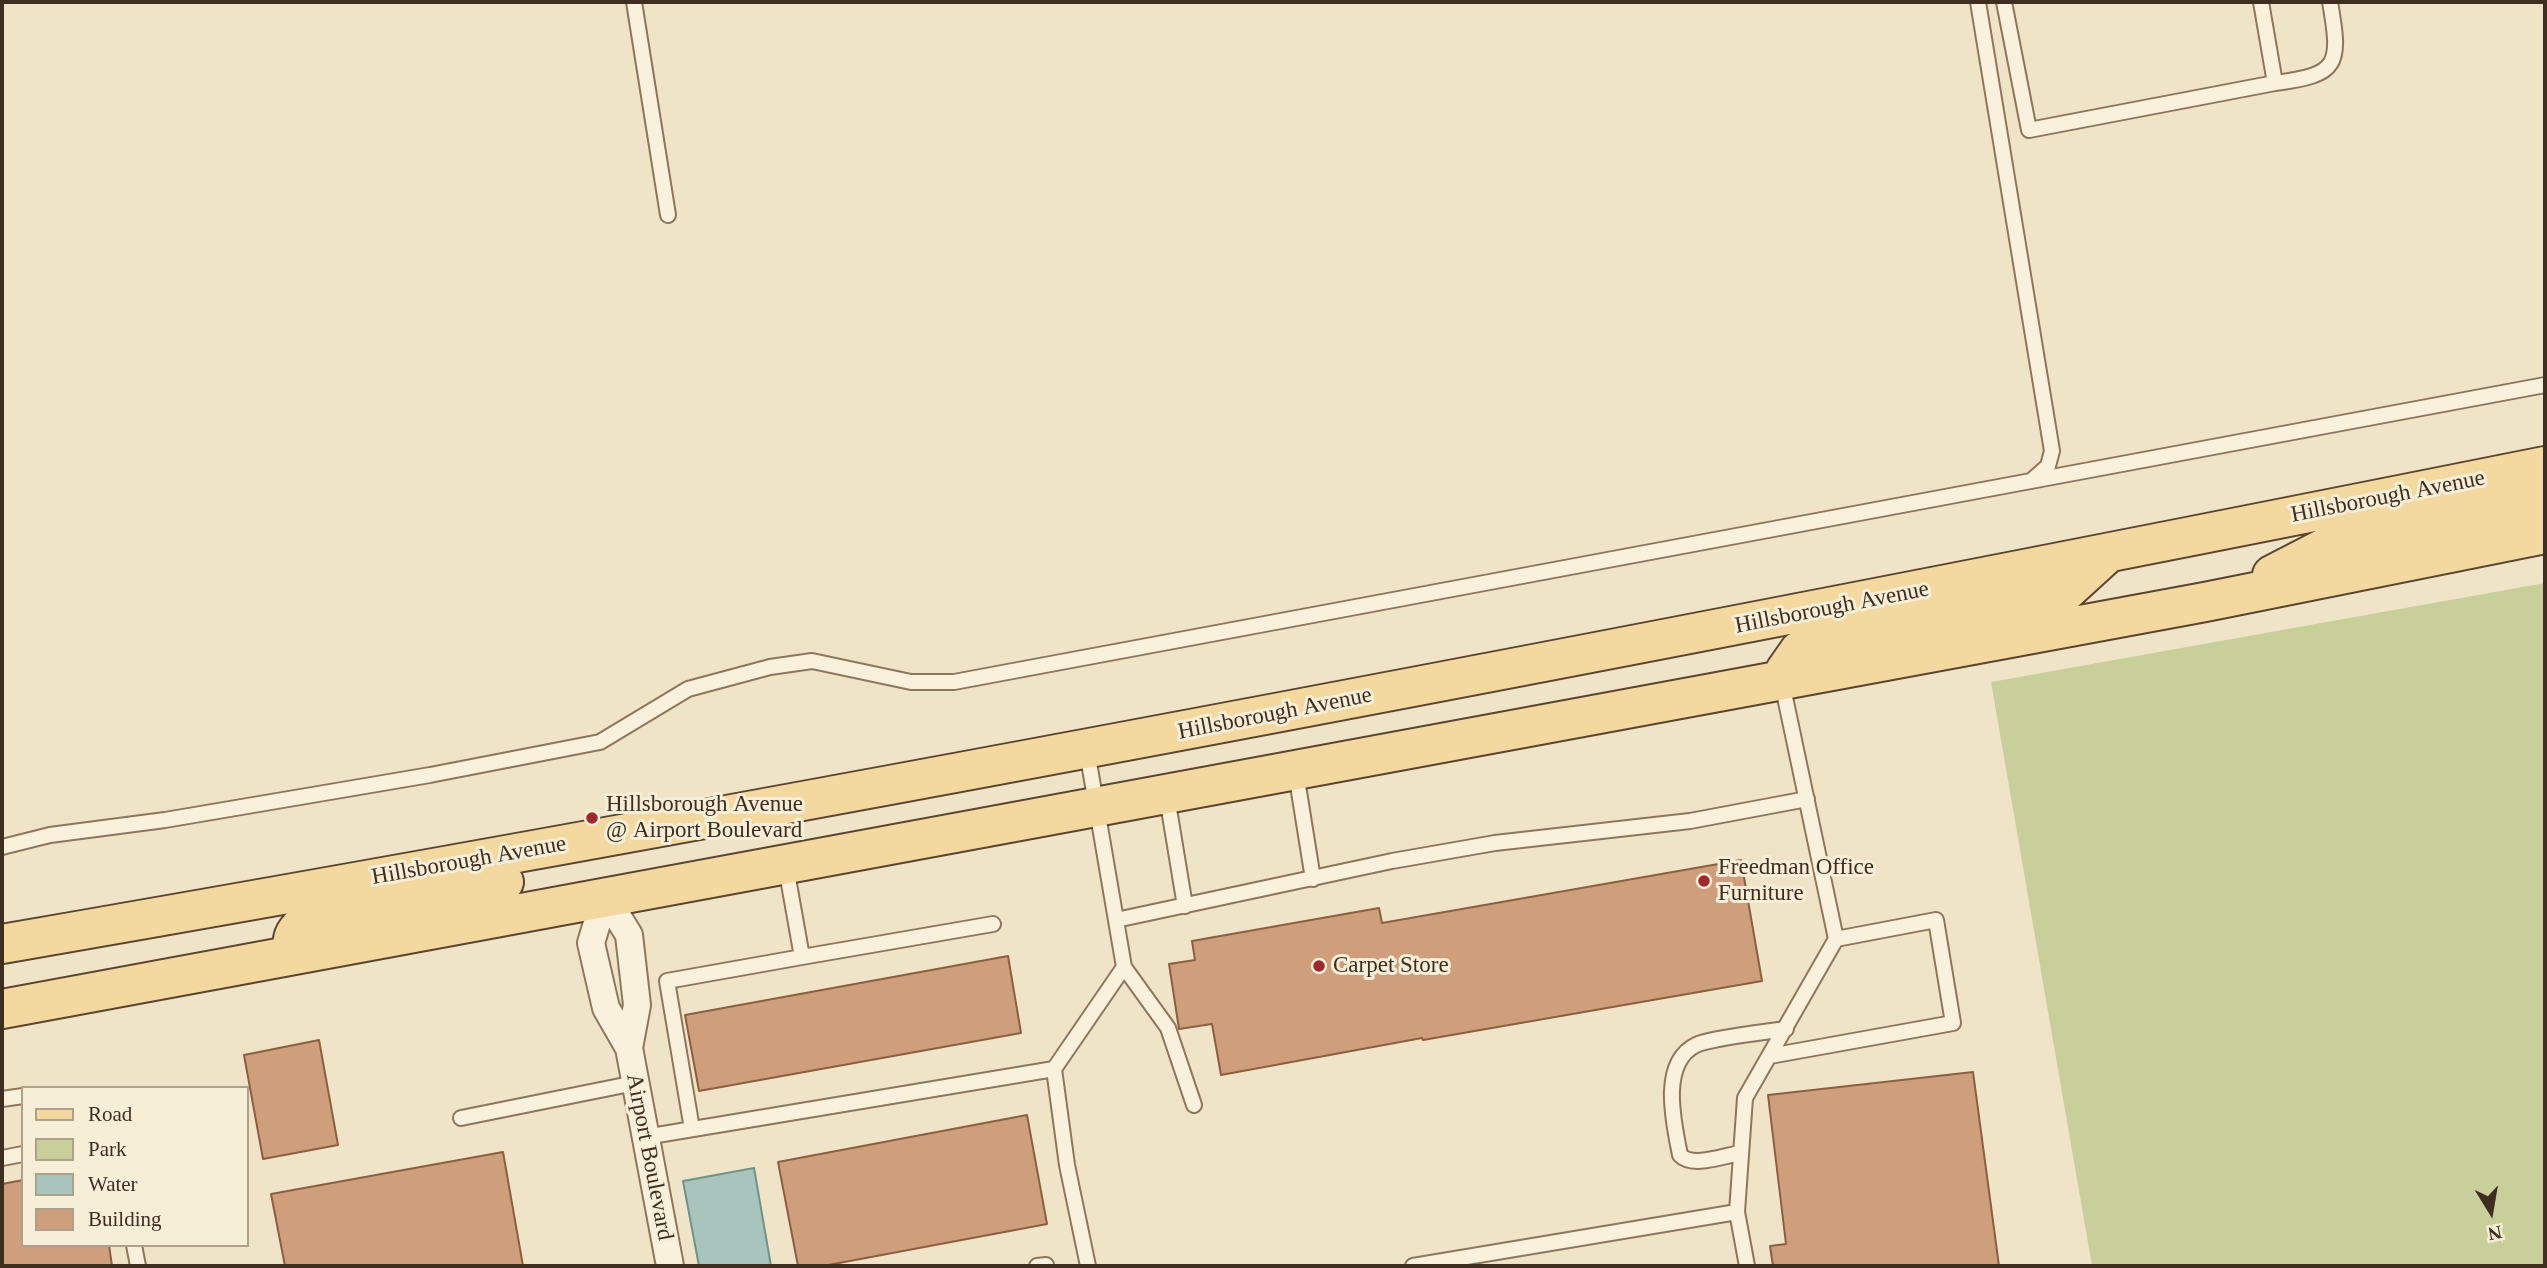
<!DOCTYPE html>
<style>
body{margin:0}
#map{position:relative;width:2547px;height:1268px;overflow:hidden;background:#f0e4c8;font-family:"Times New Roman",serif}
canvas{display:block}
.frame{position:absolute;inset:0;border:4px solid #3d2e20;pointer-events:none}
.legend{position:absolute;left:21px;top:1086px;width:228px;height:161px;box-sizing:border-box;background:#f7eed8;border:2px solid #ada18e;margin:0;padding:9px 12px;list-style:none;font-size:21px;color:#3d2e20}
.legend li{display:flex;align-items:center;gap:14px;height:35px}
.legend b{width:35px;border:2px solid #ada18e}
.north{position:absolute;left:2456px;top:1177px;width:70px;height:70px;-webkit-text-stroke:5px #f7eed8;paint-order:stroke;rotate:169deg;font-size:19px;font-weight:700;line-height:28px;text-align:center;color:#3d2e20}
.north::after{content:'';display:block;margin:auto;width:24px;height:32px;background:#3d2e20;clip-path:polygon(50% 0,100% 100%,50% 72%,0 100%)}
</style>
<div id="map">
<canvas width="2547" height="1268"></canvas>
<div class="frame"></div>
<ul class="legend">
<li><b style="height:9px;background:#f3d9a0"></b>Road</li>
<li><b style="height:19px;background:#c9cf9b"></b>Park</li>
<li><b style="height:19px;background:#a9c4bc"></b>Water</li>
<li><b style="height:19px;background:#cf9f7d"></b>Building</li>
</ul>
<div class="north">N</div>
</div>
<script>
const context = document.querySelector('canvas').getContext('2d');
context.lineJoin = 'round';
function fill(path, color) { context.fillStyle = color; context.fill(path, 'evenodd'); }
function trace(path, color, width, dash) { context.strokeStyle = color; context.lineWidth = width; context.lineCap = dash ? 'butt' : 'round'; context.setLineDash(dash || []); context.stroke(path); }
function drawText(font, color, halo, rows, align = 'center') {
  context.font = font + ' "Times New Roman",serif'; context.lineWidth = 6; context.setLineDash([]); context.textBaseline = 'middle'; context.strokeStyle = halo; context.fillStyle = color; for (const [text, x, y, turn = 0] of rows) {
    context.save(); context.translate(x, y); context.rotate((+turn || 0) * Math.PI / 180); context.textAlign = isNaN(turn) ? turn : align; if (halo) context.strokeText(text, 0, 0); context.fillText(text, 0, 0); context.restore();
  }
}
fill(new Path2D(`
 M2545 583V1266H2092L1991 682Z`), '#c9cf9b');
const water = new Path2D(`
 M754 1168 771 1266H699L683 1181Z`);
fill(water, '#a9c4bc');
trace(water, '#6f938a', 2);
const building = new Path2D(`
 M1741 860 1762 981 1423 1040 1422 1038 1221 1075 1212 1024 1179 1029 1169 964 1195 960 1192 941 1379 908 1382 923Z
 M1008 956 1021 1033 699 1091 685 1015Z
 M319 1040 338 1145 263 1159 244 1055Z
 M1973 1072 1999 1266H1773L1770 1246 1786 1244 1768 1095Z
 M1027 1115 1047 1224 823 1266H798L778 1162Z
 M503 1152 523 1266H285L271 1194Z
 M23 1180V1245H109L112 1266H2V1184Z`);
fill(building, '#cf9f7d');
trace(building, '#8d5f41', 2);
const lane = new Path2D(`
 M634 2 668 215
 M1978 2 2052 451 2048 466 2031 481
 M2004 2 2029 130 2275 83 2261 2
 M2275 83C2339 75 2341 65 2330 2
 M1087 751 1124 967 1054 1069 1067 1165 1088 1266
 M1296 773 1313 879
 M1167 797 1185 906
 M2 847 50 835 165 820 430 775 600 742 688 689 770 667 812 661 911 682H954L2545 385
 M1116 920 1392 861 1495 843 1690 821 1807 799
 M802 957 993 924
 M1124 967 1168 1028 1194 1105
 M1770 1056 1953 1023 1936 920 1836 939
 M2 1099 23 1096
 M461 1118 635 1083
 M692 1129 667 981 802 957 786 867
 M645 1137 1054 1069
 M1740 1153C1723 1156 1692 1168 1680 1155 1674 1124 1659 1063 1696 1045 1710 1038 1766 1032 1786 1029
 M2 1158 23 1154
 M1737 1212 1745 1098 1836 939 1782 683
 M134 1245 138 1266
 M1037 1266 1046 1265
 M1413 1266 1737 1212 1747 1266`);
const street = new Path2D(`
 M629 1048 606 1008 591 943 605 896 629 935 637 1005 629 1048 670 1266`);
const primary = new Path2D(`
 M2272 575 2336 542 2545 502
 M1785 671 1799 651 1854 634 2062 595 2107 554
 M2 944C852 797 1699 635 2545 466
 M293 954C290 936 296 929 310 919L504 882
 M2 1009 2205 602 2545 534`);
trace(lane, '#8d765c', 18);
trace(street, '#8d765c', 30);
trace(primary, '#5b4430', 42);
trace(lane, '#faf1dc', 14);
trace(street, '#faf1dc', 26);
trace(primary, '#f3d9a0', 38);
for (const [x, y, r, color] of [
 [592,818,7,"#9e2a2b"],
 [1704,881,7,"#9e2a2b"],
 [1319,966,7,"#9e2a2b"]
]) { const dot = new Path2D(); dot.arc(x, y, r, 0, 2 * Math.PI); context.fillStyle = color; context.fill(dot); trace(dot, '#f7eed8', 2.5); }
drawText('23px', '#3d2e20', '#f7eed8', [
 ["Hillsborough Avenue",2388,497,-11],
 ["Hillsborough Avenue",1832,608,-11],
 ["Hillsborough Avenue",1275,714,-11],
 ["Hillsborough Avenue",469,861,-10],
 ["Airport Boulevard",649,1157,79]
]);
drawText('23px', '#3d2e20', '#f7eed8', [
 ["Hillsborough Avenue",606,805],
 ["@ Airport Boulevard",606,831],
 ["Freedman Office",1718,868],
 ["Furniture",1718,894],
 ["Carpet Store",1333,966]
], 'left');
</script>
